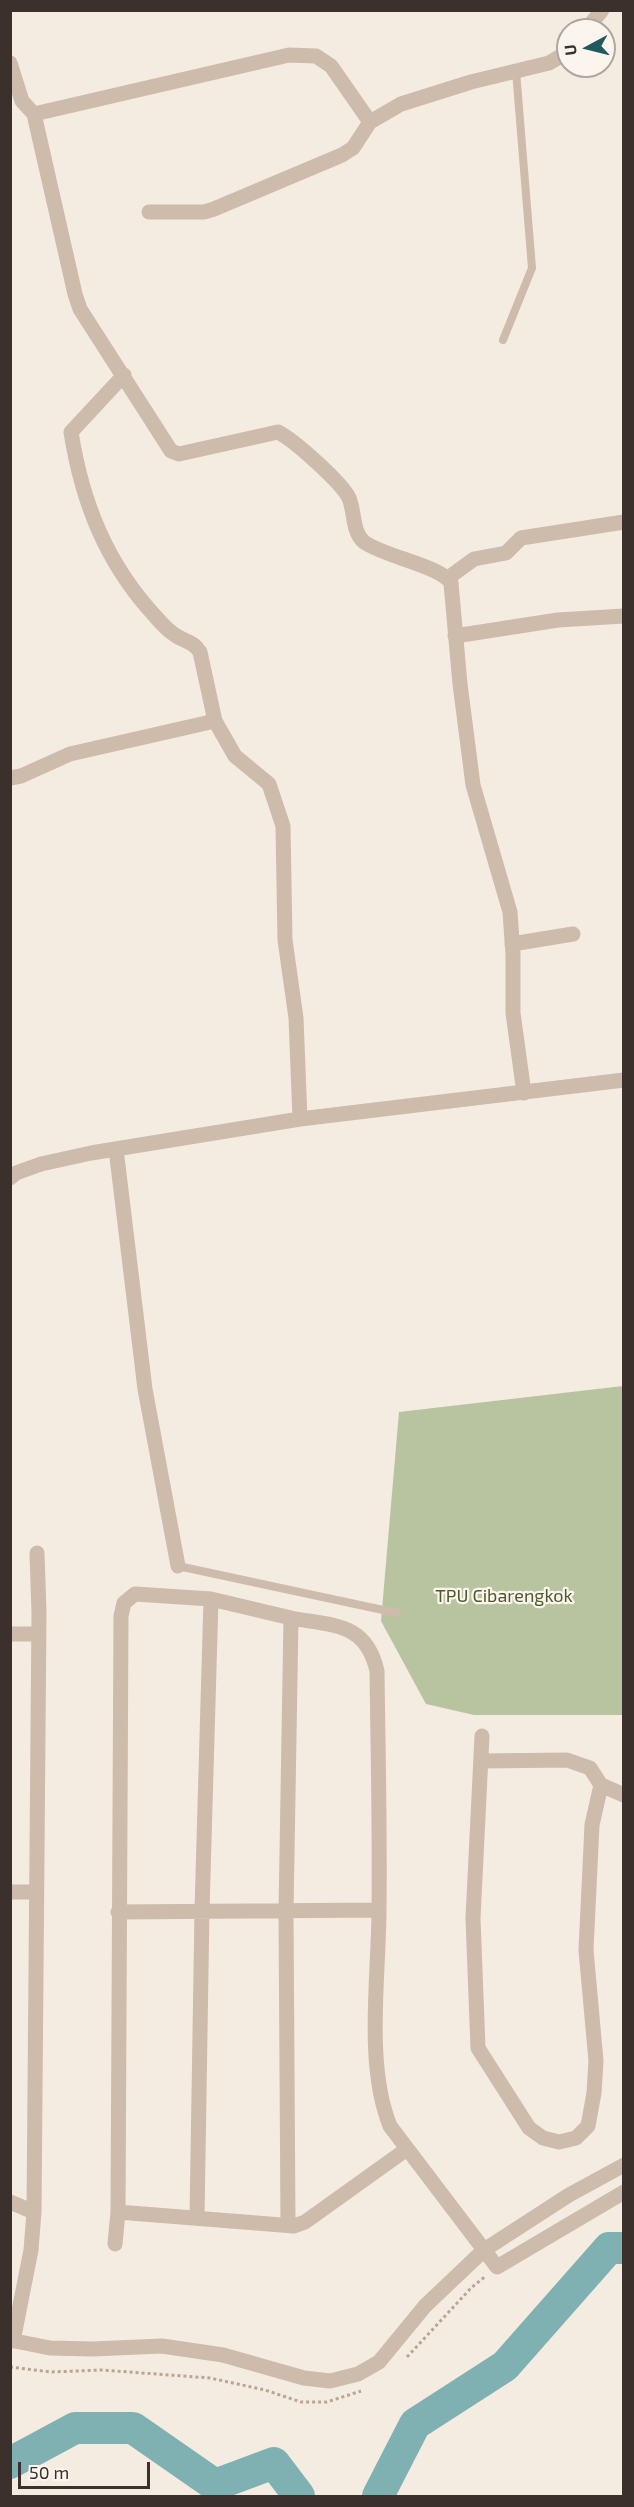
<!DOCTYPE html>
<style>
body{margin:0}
#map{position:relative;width:634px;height:2507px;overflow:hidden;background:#f4ebe1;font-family:"Exo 2",sans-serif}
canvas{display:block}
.frame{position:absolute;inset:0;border:12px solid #3b302b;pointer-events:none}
.north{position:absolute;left:556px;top:18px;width:60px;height:60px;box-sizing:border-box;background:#fbf5ee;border:2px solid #aea6a0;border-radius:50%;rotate:263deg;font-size:16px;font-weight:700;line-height:24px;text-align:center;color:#3b302b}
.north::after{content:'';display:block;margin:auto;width:21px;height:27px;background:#1f5a5e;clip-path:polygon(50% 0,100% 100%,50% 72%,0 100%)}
.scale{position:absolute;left:18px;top:2462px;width:132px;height:27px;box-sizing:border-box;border:3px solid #3b302b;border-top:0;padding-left:8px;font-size:18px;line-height:21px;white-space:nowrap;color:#3b302b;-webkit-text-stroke:4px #fbf5ee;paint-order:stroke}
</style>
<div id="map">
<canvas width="634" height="2507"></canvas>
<div class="frame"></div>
<div class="north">U</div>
<div class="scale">50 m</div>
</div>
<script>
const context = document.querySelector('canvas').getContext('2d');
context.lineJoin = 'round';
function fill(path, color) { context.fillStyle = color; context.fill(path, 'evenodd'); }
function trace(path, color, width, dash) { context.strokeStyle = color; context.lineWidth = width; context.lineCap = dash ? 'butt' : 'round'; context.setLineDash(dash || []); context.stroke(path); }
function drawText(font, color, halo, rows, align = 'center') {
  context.font = font + ' "Exo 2",sans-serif'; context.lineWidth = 4.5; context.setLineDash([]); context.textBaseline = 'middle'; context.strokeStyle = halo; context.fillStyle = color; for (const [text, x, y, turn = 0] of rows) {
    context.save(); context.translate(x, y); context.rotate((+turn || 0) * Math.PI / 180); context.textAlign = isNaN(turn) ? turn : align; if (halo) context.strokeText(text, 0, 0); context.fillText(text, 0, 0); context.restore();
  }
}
fill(new Path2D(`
 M623 1386V1715H474L426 1704 381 1621 399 1412Z`), '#b8c4a0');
trace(new Path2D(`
 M10 2463 75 2428H133L215 2485 274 2463 299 2496
 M378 2496 415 2424 505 2366 609 2248H624`), '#7fb0b2', 32);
trace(new Path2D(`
 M407 2357 472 2287 486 2276
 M10 2367 51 2372 102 2370 210 2378 265 2390 301 2402H327L361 2391`), '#b9a596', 3, [3, 3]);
trace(new Path2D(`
 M503 340 532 268 516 71
 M178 1566 397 1613`), '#cdbbac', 8);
trace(new Path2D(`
 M586 30 602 10
 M10 63 22 101 34 114 75 294 80 309 171 451 179 454 278 432C294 440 342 483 349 498 355 512 352 532 364 542 385 557 441 566 451 583L460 684 473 785 510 912 513 954V1013L524 1093
 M34 114 289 55 316 56 331 66 370 122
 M149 212H204L214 209 342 155 353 148 370 122 401 104 471 82 549 63 568 52
 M124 375 71 432C82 502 106 563 155 616 161 623 167 630 175 635 185 642 193 641 200 652L215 721
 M448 578 474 559 506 553 521 538 624 522
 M455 636 558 620 624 616
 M10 778 21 776 70 754 215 721 235 756 269 784 283 826 285 940 296 1018 300 1119
 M512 944 573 934
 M116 1149 145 1389 178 1566
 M10 1178 16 1173 41 1164 91 1153 300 1119 624 1080
 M10 1634H39
 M482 1761 567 1760 590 1768 601 1785 592 1825 586 1950 596 2061 594 2093 588 2126 576 2138 559 2142 543 2138 529 2128 478 2048 473 1918 482 1736
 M601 1785 624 1795
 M10 1892H36
 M118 1912 379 1910
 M10 2202 34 2212
 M118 2212 294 2226 305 2222 407 2149
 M197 2218 202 1910 211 1599
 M288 2225 286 1912 291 1618C333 1626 366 1622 377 1671 378 1751 380 1830 379 1909 379 1975 365 2064 390 2126L497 2267 624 2192
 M115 2244 118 2212 121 1616 124 1603 135 1594 211 1599 291 1618
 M10 2340 50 2348 92 2349 162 2346 223 2355 304 2378 330 2381 358 2374 379 2362 425 2306 484 2250 569 2195 624 2165
 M13 2341 31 2250 34 2212 39 1613 37 1553`), '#cdbbac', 15);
drawText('18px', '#4a5a2e', '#fbf5ee', [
 ["TPU Cibarengkok",504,1596]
]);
</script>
